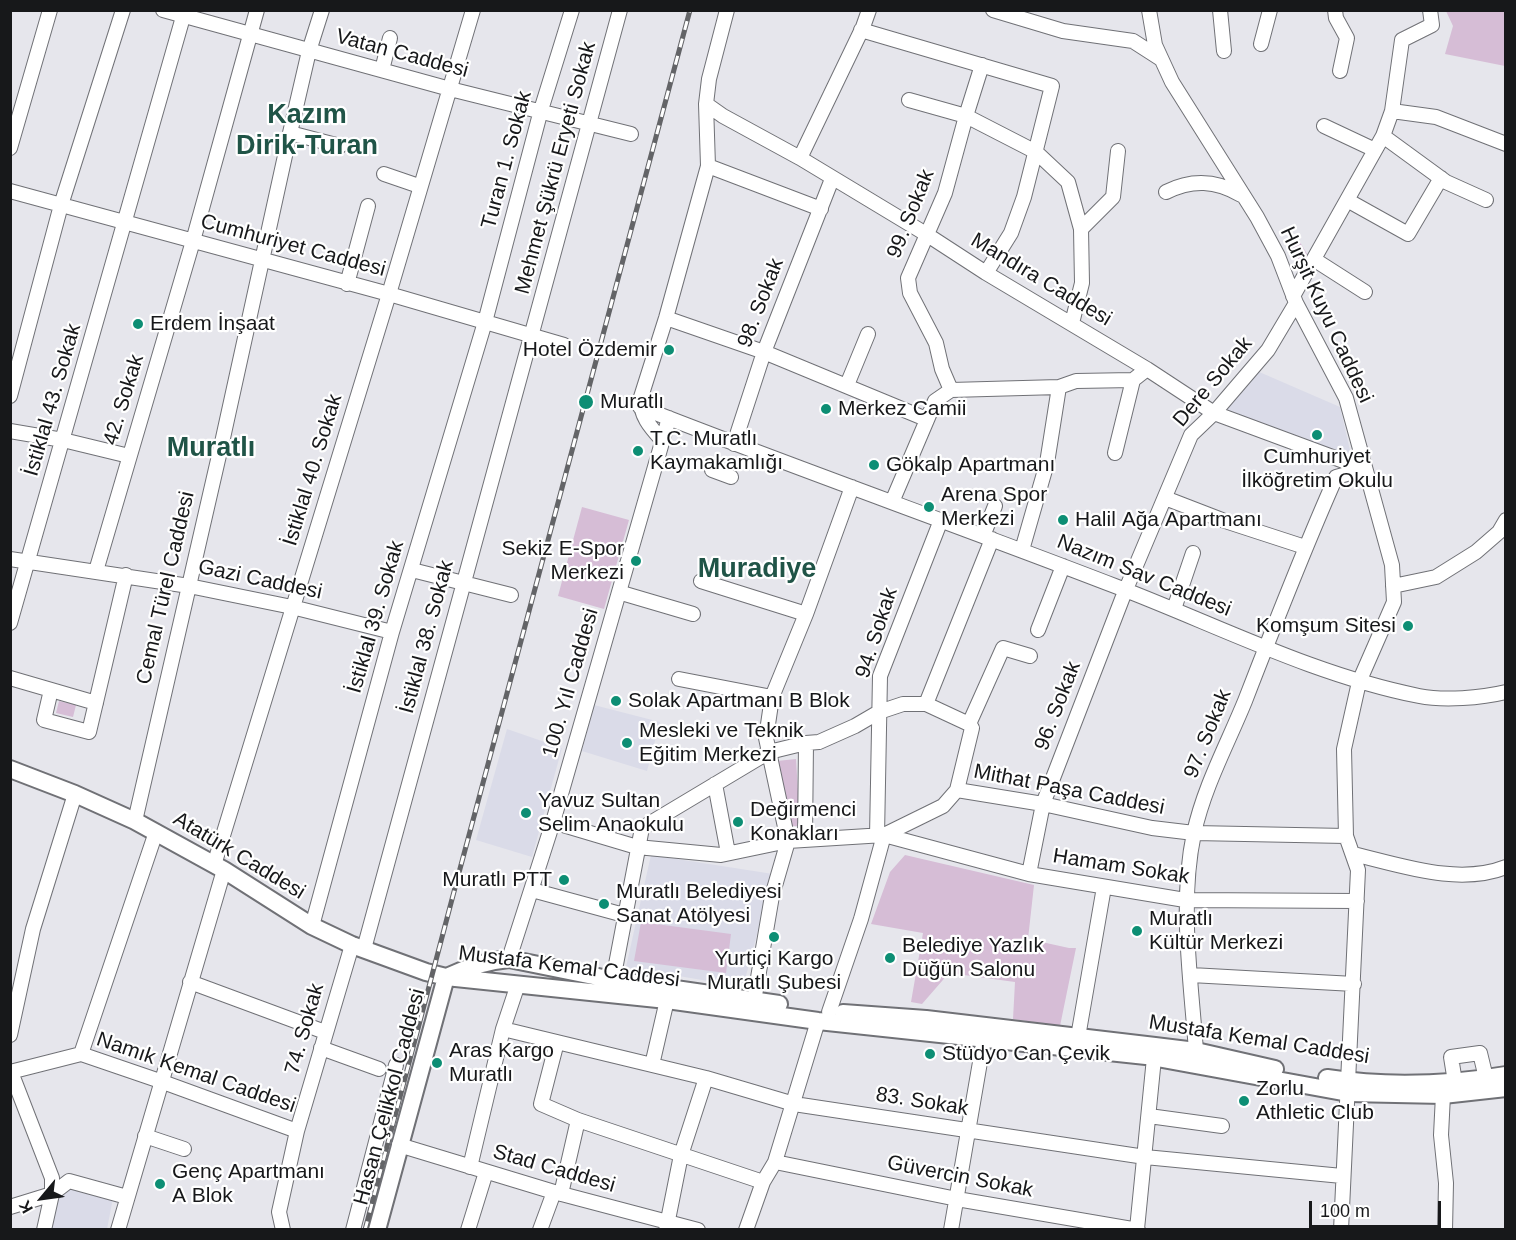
<!DOCTYPE html>
<meta charset="utf-8">
<style>
body{margin:0}
#map{position:relative;width:1516px;height:1240px;overflow:hidden;background:#e6e6ec;font-family:Arial,sans-serif}
canvas{display:block}
.frame{position:absolute;inset:0;border:12px solid #17181a;pointer-events:none}
.north{position:absolute;left:12px;top:1168px;width:60px;height:60px;-webkit-text-stroke:4px #fff;paint-order:stroke;rotate:241deg;font-size:16px;font-weight:700;line-height:24px;text-align:center;color:#17181a}
.north::after{content:'';display:block;margin:auto;width:21px;height:27px;background:#17181a;clip-path:polygon(50% 0,100% 100%,50% 72%,0 100%)}
.scale{position:absolute;left:1309px;top:1201px;width:132px;height:27px;box-sizing:border-box;border:3px solid #17181a;border-top:0;padding-left:8px;font-size:18px;line-height:21px;white-space:nowrap;color:#17181a;-webkit-text-stroke:4px #fff;paint-order:stroke}
</style>
<div id="map">
<canvas width="1516" height="1240"></canvas>
<div class="frame"></div>
<div class="north">K</div>
<div class="scale">100 m</div>
</div>
<script>
const context = document.querySelector('canvas').getContext('2d');
context.lineJoin = 'round';
function fill(path, color) { context.fillStyle = color; context.fill(path, 'evenodd'); }
function trace(path, color, width, dash) { context.strokeStyle = color; context.lineWidth = width; context.lineCap = dash ? 'butt' : 'round'; context.setLineDash(dash || []); context.stroke(path); }
function drawText(font, color, halo, rows, align = 'center') {
  context.font = font + ' Arial,sans-serif'; context.lineWidth = 4.5; context.setLineDash([]); context.textBaseline = 'middle'; context.strokeStyle = halo; context.fillStyle = color; for (const [text, x, y, turn = 0] of rows) {
    context.save(); context.translate(x, y); context.rotate((+turn || 0) * Math.PI / 180); context.textAlign = isNaN(turn) ? turn : align; if (halo) context.strokeText(text, 0, 0); context.fillText(text, 0, 0); context.restore();
  }
}
fill(new Path2D(`
 M1257 371 1340 407 1352 459 1224 412Z
 M594 705 660 722 647 771 582 751Z
 M507 729 562 748 532 857 476 840Z
 M651 855 773 874 743 987 626 967Z
 M69 1185 113 1198 107 1229 47 1230 55 1197Z`), '#dadbe8');
fill(new Path2D(`
 M1446 11H1505V66L1445 54 1453 26Z
 M1300 242 1310 259 1301 267 1289 251Z
 M582 507 629 520 604 609 558 596Z
 M59 701 76 705 73 717 56 713Z
 M796 759 800 826H787L777 761Z
 M905 855 1034 885 1028 939 1069 948H1076L1060 1026 1013 1019 1015 982 949 973 922 1004 911 1002 923 933 871 924 890 872Z
 M641 922 731 934 726 973 634 961Z`), '#d6bdd6');
const minor = new Path2D(`
 M163 10 450 89 631 134
 M993 10 1063 31 1133 41 1161 59
 M1149 10 1155 45 1172 82 1257 217 1278 256 1296 303 1346 398 1392 565 1394 602 1359 682 1344 749 1346 836 1358 870 1341 1230
 M1220 10 1224 51
 M1335 10 1336 18 1347 38 1340 71
 M861 30 1052 86 1024 197 1011 233 986 273
 M1261 44 1270 10
 M382 70 390 38
 M909 100 966 116 1036 152 1068 182 1081 229 1082 283 1072 323
 M706 104 723 116 800 158 926 234 986 273 1147 369 1214 413 1365 469
 M1392 111 1436 117 1506 144
 M1324 126 1375 150
 M290 133 340 146
 M1383 136 1446 182 1486 200
 M10 148 50 10
 M800 158 863 27 869 10
 M708 166 821 209
 M384 174 419 186
 M10 191 389 294 564 345
 M1166 192C1192 179 1216 180 1241 195
 M1347 200 1408 234 1441 178
 M1081 229 1113 197 1118 151
 M1315 260 1365 292
 M347 284 368 206
 M1293 296 1383 136 1392 111 1402 40 1432 25 1430 10
 M666 318 764 352 926 419
 M847 385 868 334
 M951 390 1059 387 1076 381 1133 380 1147 369
 M10 396 61 205 123 10
 M640 407C798 469 957 525 1115 586 1215 624 1313 675 1419 696 1444 701 1481 698 1506 692
 M10 431 63 440 129 456
 M662 440C651 428 639 415 641 397L666 318 708 166 706 104 709 79 727 10
 M734 444 764 352 832 179
 M1115 453 1133 380
 M712 470 731 477
 M1165 498 1222 520 1305 547
 M892 502 935 401 951 390 942 369 936 343 910 293 908 278 945 193 966 116 982 65
 M983 536 995 506
 M1022 550 1047 463 1059 387
 M10 559 189 586 292 607 392 632
 M412 570 511 595
 M96 571 193 241 257 10
 M701 581 806 614
 M1393 586 1436 577 1476 552 1499 532 1506 520
 M625 594 693 614
 M1174 609 1193 553
 M10 623 185 10
 M1038 630 1063 566
 M10 678 96 703
 M679 679 772 697
 M51 690 44 720 89 732 126 575
 M926 704 992 539
 M969 724 1003 648 1030 656
 M715 784 728 853
 M135 821 223 438 290 133 309 51 322 10
 M553 822 637 847 721 855 788 841 884 835 943 806 957 790 1043 804 1152 828 1194 833 1346 836
 M884 835 1029 874 1185 900 1357 901
 M877 836 880 676 941 520
 M805 839 806 743
 M1353 854C1401 865 1458 886 1506 867
 M214 865 389 294 473 10
 M1029 874 1043 804 1124 594 1191 435 1214 413 1268 350 1296 303
 M532 890 624 915
 M312 926 392 632 485 322 541 110 572 10
 M364 949 620 10
 M509 959 553 822 669 418
 M1191 975 1354 984
 M613 980 642 828 769 752 806 743 819 742 855 726 879 712 903 704H926L969 724 972 728 957 790
 M190 982 325 1032
 M754 1001 772 896 788 841 766 738 772 697 806 614 852 487
 M829 1012 861 919 884 835
 M503 1029 706 1078 794 1104 1145 1157 1342 1176
 M10 1035 33 929 75 794
 M1078 1037 1104 887
 M557 1042 541 1104 578 1120 763 1182
 M321 1048 379 1069
 M1196 1051C1191 979 1179 904 1194 833 1204 787 1227 745 1245 701 1274 626 1303 551 1336 477L1365 469
 M81 1054 156 832
 M652 1065 667 1000
 M10 1072 81 1054 160 1081 297 1131
 M11 1072 52 1178V1194L44 1230
 M1455 1082 1451 1057 1480 1053 1486 1078
 M1443 1095 1441 1135 1446 1183 1445 1230
 M1149 1116 1222 1126
 M145 1136 184 1149
 M399 1145 554 1192 698 1230
 M775 1162 957 1199 1138 1230
 M470 1167 503 1029 518 984
 M561 1194 578 1120
 M10 1207 52 1194 69 1181 127 1197
 M1137 1229 1154 1058
 M118 1230 224 870
 M283 1230 279 1212 297 1131 352 945
 M353 1230 396 1065
 M468 1230 486 1172
 M540 1230 554 1192
 M666 1230 681 1155 706 1078
 M746 1230 763 1182 775 1162 818 1021
 M951 1230 984 1039`);
const major = new Path2D(`
 M10 769 75 794 135 821 224 870 312 926 352 945 426 972 446 977 667 1000 818 1021 1146 1056 1348 1093 1443 1095 1506 1088
 M449 976C468 967 488 961 509 959L613 980 779 1004
 M843 1013 926 1019 1155 1046 1196 1051 1275 1069
 M1327 1078C1386 1087 1447 1085 1506 1075
 M377 1230 446 977`);
trace(minor, '#707176', 16);
trace(major, '#707176', 20);
trace(minor, '#fff', 14);
trace(major, '#fff', 16);
const rail = new Path2D(`
 M365 1230 461 865 690 10`);
trace(rail, '#636467', 5);
trace(rail, '#fff', 3, [9]);
for (const [x, y, r, color] of [
 [138,324,6,"#0d8e74"],
 [669,350,6,"#0d8e74"],
 [586,402,8,"#0d8e74"],
 [826,409,6,"#0d8e74"],
 [1317,435,6,"#0d8e74"],
 [638,451,6,"#0d8e74"],
 [874,465,6,"#0d8e74"],
 [929,507,6,"#0d8e74"],
 [1063,520,6,"#0d8e74"],
 [636,561,6,"#0d8e74"],
 [1408,626,6,"#0d8e74"],
 [616,701,6,"#0d8e74"],
 [627,743,6,"#0d8e74"],
 [526,813,6,"#0d8e74"],
 [738,822,6,"#0d8e74"],
 [564,880,6,"#0d8e74"],
 [604,904,6,"#0d8e74"],
 [1137,931,6,"#0d8e74"],
 [774,937,6,"#0d8e74"],
 [890,958,6,"#0d8e74"],
 [930,1054,6,"#0d8e74"],
 [437,1063,6,"#0d8e74"],
 [1244,1101,6,"#0d8e74"],
 [160,1184,6,"#0d8e74"]
]) { const dot = new Path2D(); dot.arc(x, y, r, 0, 2 * Math.PI); context.fillStyle = color; context.fill(dot); trace(dot, '#fff', 2); }
drawText('21px', '#17181a', '#fff', [
 ["Vatan Caddesi",402,54,15],
 ["Turan 1. Sokak",507,160,-75],
 ["Mehmet Şükrü Eryeti Sokak",556,168,-75],
 ["99. Sokak",911,214,-68],
 ["Cumhuriyet Caddesi",293,246,15],
 ["Mandıra Caddesi",1041,280,31],
 ["98. Sokak",761,303,-69],
 ["Hurşit Kuyu Caddesi",1326,315,65],
 ["Dere Sokak",1213,382,-50],
 ["İstiklal 43. Sokak",53,400,-74],
 ["42. Sokak",124,400,-73],
 ["İstiklal 40. Sokak",313,470,-73],
 ["Nazım Sav Caddesi",1144,576,22],
 ["Gazi Caddesi",260,580,12],
 ["Cemal Türel Caddesi",166,588,-77],
 ["İstiklal 39. Sokak",376,617,-74],
 ["94. Sokak",877,633,-72],
 ["İstiklal 38. Sokak",427,637,-75],
 ["100. Yıl Caddesi",571,683,-74],
 ["96. Sokak",1058,706,-69],
 ["97. Sokak",1208,734,-68],
 ["Mithat Paşa Caddesi",1069,790,11],
 ["Atatürk Caddesi",239,856,31],
 ["Hamam Sokak",1121,867,9],
 ["Mustafa Kemal Caddesi",569,967,7],
 ["74. Sokak",305,1029,-74],
 ["Mustafa Kemal Caddesi",1259,1040,9],
 ["Namık Kemal Caddesi",196,1073,19],
 ["Hasan Çelikkol Caddesi",390,1097,-75],
 ["83. Sokak",922,1102,9],
 ["Stad Caddesi",554,1169,16],
 ["Güvercin Sokak",960,1177,11]
]);
drawText('21px', '#17181a', '#fff', [
 ["Erdem İnşaat",150,324],
 ["Hotel Özdemir",657,350,"right"],
 ["Muratlı",600,402],
 ["Merkez Camii",838,409],
 ["T.C. Muratlı",650,439],
 ["Kaymakamlığı",650,463],
 ["Cumhuriyet",1317,457,"center"],
 ["İlköğretim Okulu",1317,481,"center"],
 ["Gökalp Apartmanı",886,465],
 ["Arena Spor",941,495],
 ["Merkezi",941,519],
 ["Halil Ağa Apartmanı",1075,520],
 ["Sekiz E-Spor",624,549,"right"],
 ["Merkezi",624,573,"right"],
 ["Komşum Sitesi",1396,626,"right"],
 ["Solak Apartmanı B Blok",628,701],
 ["Mesleki ve Teknik",639,731],
 ["Eğitim Merkezi",639,755],
 ["Yavuz Sultan",538,801],
 ["Selim Anaokulu",538,825],
 ["Değirmenci",750,810],
 ["Konakları",750,834],
 ["Muratlı PTT",552,880,"right"],
 ["Muratlı Belediyesi",616,892],
 ["Sanat Atölyesi",616,916],
 ["Muratlı",1149,919],
 ["Kültür Merkezi",1149,943],
 ["Belediye Yazlık",902,946],
 ["Düğün Salonu",902,970],
 ["Yurtiçi Kargo",774,959,"center"],
 ["Muratlı Şubesi",774,983,"center"],
 ["Aras Kargo",449,1051],
 ["Muratlı",449,1075],
 ["Stüdyo Can Çevik",942,1054],
 ["Zorlu",1256,1089],
 ["Athletic Club",1256,1113],
 ["Genç Apartmanı",172,1172],
 ["A Blok",172,1196]
], 'left');
drawText('bold 27px', '#205447', '#fff', [
 ["Kazım",307,116],
 ["Dirik-Turan",307,147],
 ["Muratlı",211,449],
 ["Muradiye",757,570]
]);
</script>
